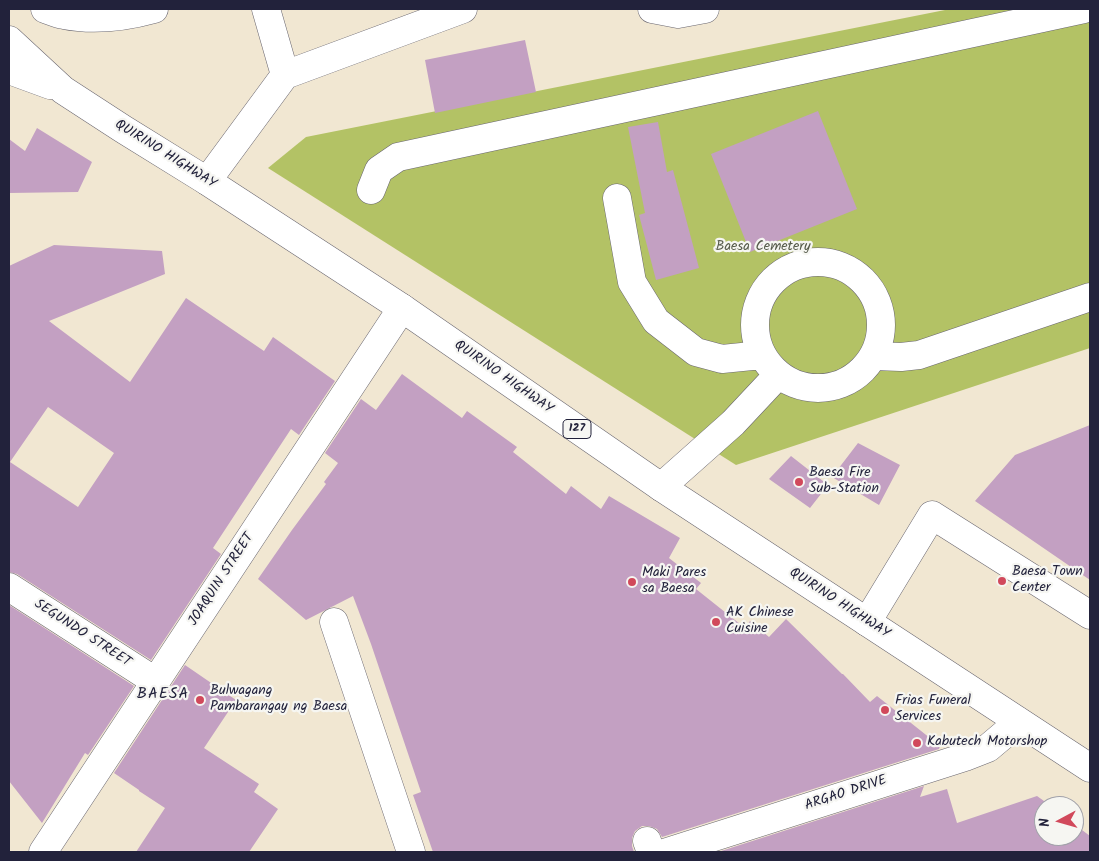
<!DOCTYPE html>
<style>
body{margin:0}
#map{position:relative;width:1099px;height:861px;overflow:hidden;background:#f1e7d2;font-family:Kalam,sans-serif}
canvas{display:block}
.frame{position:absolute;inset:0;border:10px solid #22223b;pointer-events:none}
.north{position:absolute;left:1034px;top:796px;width:50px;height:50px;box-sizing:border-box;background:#f6f6f2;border:1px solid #a1a1a9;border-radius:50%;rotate:264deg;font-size:14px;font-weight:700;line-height:20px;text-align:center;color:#22223b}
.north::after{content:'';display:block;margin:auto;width:18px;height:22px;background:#d1495b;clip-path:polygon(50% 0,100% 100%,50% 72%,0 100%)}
</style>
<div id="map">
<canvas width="1099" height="861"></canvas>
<div class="frame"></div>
<div class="north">N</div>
</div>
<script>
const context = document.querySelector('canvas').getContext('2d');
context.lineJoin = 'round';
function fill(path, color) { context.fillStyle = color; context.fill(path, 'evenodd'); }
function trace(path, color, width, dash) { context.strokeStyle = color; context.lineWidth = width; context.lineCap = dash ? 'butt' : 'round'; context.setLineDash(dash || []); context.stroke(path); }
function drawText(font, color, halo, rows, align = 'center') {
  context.font = font + ' Kalam,sans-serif'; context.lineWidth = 4.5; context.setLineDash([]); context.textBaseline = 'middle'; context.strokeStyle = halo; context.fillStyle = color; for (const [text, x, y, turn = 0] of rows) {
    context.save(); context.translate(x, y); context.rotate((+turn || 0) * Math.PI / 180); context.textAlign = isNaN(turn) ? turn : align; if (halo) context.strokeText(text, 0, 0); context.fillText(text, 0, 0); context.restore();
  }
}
fill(new Path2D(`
 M950 9H1090V348L736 465 268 168 306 137Z`), '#b3c265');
fill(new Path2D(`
 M525 40 536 92 435 113 425 60Z
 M818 111 857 209 750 252 711 154Z
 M658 122 667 172 673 170 699 268 656 280 639 215 645 213 628 127Z
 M37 128 92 162 78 192 9 193V139L25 151Z
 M54 245 162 251 165 274 49 321 130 382 186 298 264 351 273 337 335 381 299 435 291 429 213 548 221 554 151 660 17 574 9 572V266ZM48 407 114 453 78 507 10 462Z
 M402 374 462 418 467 411 517 447 513 452 566 494 571 486 601 509 609 496 680 538 669 558 701 583 696 589 745 628 750 621 769 637 786 619 842 674H843L870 702 877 696 940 746 939 749 662 837 657 829 649 826H642L635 831 632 838V846L634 852H433L413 795 421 792 371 644 353 596 306 620 258 579 292 530 326 484 324 482 338 463 325 453 361 399 376 410Z
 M1090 425V580L975 501 1015 455Z
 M858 443 900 465 879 505 832 477Z
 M791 456 828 485 810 508 769 479Z
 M9 605 134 686 88 755 85 753 42 823 9 781Z
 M185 665 236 700 204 748 259 784 254 792 278 809 249 852H136L165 808 139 791V790L114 773Z
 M924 786 920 797 947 789 957 823 1037 796 1051 806H1044V836H1074V824L1090 836V852H718Z`), '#c3a0c2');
const minor = new Path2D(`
 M45 9C51 11 57 14 64 15 94 21 125 17 154 9
 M266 9 285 75
 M652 9 678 14 705 9
 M207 181 285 75 463 9
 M371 190 379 170 398 157 1084 9
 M617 198 632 282 656 321 696 352 722 359 762 355
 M755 325a63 63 0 1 1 126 0a63 63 0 1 1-126 0Z
 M874 356 901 357 919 355 1090 297
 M661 487 733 423 778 375
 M9 587 155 681
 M334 622 411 852
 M867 622 932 515 1090 615
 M647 841 651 852
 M43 852 402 308
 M667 852 965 757 988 748 1007 732 1016 720`);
const major = new Path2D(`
 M9 40 63 90 123 129 207 181 402 308 661 487 1090 768
 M9 70 50 85`);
trace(minor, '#6a6770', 29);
trace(major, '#6a6770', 29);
trace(minor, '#fff', 28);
trace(major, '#fff', 28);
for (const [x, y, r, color] of [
 [799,482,5,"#d1495b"],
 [1002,581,5,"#d1495b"],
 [632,582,5,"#d1495b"],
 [716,622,5,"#d1495b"],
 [200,700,5,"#d1495b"],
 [885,710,5,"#d1495b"],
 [917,743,5,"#d1495b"]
]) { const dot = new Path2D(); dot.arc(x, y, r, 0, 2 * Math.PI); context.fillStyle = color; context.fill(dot); trace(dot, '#f6f6f2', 2); }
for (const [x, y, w] of [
 [577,429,28]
]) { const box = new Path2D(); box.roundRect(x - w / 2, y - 9.5, w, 19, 4); context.fillStyle = '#f6f6f2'; context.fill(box); trace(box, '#22223b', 1); }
drawText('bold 12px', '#22223b', null, [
 ["127",577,429]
]);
drawText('14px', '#22223b', '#f6f6f2', [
 ["QUIRINO HIGHWAY",165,155,32],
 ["QUIRINO HIGHWAY",503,378,35],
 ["JOAQUIN STREET",222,580,-57],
 ["QUIRINO HIGHWAY",839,604,33],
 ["SEGUNDO STREET",82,634,33],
 ["ARGAO DRIVE",846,794,-18]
]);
drawText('14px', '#555a4a', '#f6f6f2', [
 ["Baesa Cemetery",763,248]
]);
drawText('14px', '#22223b', '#f6f6f2', [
 ["Baesa Fire",809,474],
 ["Sub-Station",809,490],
 ["Baesa Town",1012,573],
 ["Center",1012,589],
 ["Maki Pares",642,574],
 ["sa Baesa",642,590],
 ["AK Chinese",726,614],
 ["Cuisine",726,630],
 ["Bulwagang",210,692],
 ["Pambarangay ng Baesa",210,708],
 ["Frias Funeral",895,702],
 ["Services",895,718],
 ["Kabutech Motorshop",927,743]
], 'left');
context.letterSpacing = '1px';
drawText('16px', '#22223b', '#f6f6f2', [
 ["BAESA",163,695]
]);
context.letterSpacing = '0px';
</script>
